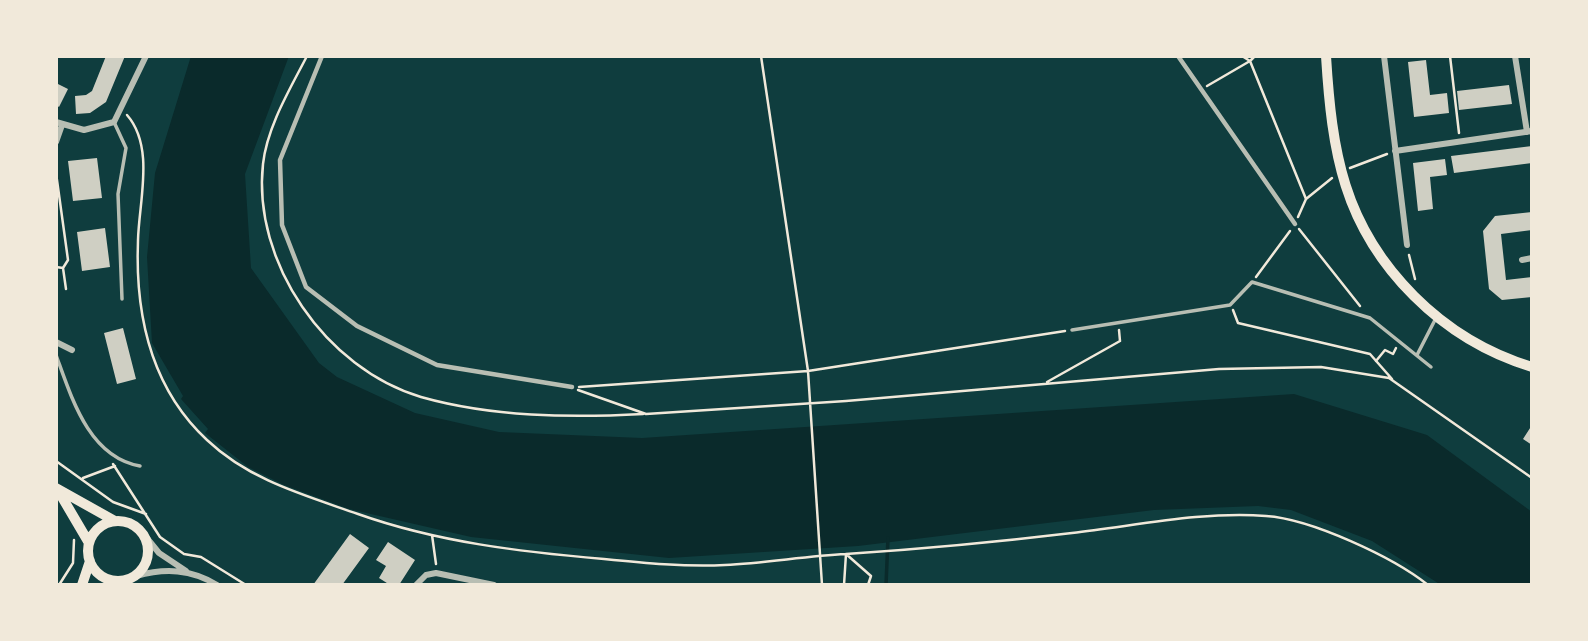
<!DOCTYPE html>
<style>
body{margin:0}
#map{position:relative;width:1588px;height:641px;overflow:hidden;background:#0f3d3e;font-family:Montserrat,sans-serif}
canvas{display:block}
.frame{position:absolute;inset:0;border:58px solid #f1e9da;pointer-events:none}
</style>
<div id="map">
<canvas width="1588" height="641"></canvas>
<div class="frame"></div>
</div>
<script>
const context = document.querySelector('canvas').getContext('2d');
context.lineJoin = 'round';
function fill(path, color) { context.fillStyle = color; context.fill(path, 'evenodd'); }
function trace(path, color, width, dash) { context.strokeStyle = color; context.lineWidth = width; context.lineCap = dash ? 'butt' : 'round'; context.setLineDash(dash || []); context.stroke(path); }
fill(new Path2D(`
 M191 56H289L245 174 251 268 319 363 337 377 415 413 499 432 642 438 1294 394 1427 435 1532 512V585H1441L1372 541 1291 510 1258 506 1154 510 858 546 669 558 471 537 349 509 284 485 248 467 205 433 208 429 181 399 183 396 152 343 147 257 155 173Z`), '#0a2a2b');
trace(new Path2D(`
 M886 585 888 538`), '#0a2a2b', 3.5);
fill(new Path2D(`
 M106 56H125L106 102 90 113 76 114 75 96 86 95 92 91Z
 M1426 60 1430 95 1447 93 1449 113 1414 117 1408 62Z
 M56 83 68 89 59 107 56 105Z
 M1509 85 1512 104 1459 110 1457 91Z
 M1532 146V163L1454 173 1451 156Z
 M97 158 102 198 73 201 68 161Z
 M1445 159 1447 175 1430 177 1433 209 1418 211 1413 163Z
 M1532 212V230L1501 234 1506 280 1532 277V297L1502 300 1489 289 1483 231 1495 216Z
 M105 228 110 267 82 271 77 232Z
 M123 328 136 379 117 384 104 333Z
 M1532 425V445L1523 439Z
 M350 534 369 548 342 585H313Z
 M388 542 415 560 399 585H390L379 578 386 566 376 560Z`), '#cfcfc3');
trace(new Path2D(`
 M307 56C290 89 267 127 263 164 252 262 326 369 421 397 492 417 570 418 643 414
 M761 56 808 371 822 585
 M1242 56 1250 61 1255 56
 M1450 56 1459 133
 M1207 86 1250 61 1306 199
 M127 115C155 147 139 201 138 240 135 314 151 388 207 440 249 480 304 495 358 514 437 542 521 552 604 559 644 563 685 567 725 565 766 563 806 556 846 554 922 549 997 542 1072 533 1135 526 1202 511 1266 516 1311 519 1393 557 1428 585
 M1350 168 1387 154
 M56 173 68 260 63 268 66 289
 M1298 217 1306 199 1332 178
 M1299 229 1360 306
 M1409 255 1415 279
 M56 267 63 268
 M1256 277 1290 231
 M1233 310 1238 323 1370 354 1392 379
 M1376 361 1385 350 1393 354 1396 348
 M1047 382 1120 341 1119 330
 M579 387 808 371 1065 331
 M578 390 646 414 846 401 1219 369 1321 367 1389 378 1532 478
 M56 461 113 502 146 514
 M113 464 160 537 184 554 201 557 246 585
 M83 478 115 466
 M432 535 436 564
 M846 554 871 576 868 585
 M59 585 73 563 74 540
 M150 585H173
 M844 585 846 554`), '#f1e9da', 2.5);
trace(new Path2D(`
 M114 122 126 148 118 194 122 299
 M1072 330 1230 305 1252 282 1370 318 1431 367
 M56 355C72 399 89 457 140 466
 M1417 355 1436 318`), '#b8beb3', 3.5);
trace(new Path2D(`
 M322 56 280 160 282 225 306 287 357 326 437 365 572 387
 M1178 56 1295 224`), '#b8beb3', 4.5);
trace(new Path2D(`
 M1384 56 1407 245
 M1515 56 1527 132
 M56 122 84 130 114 122 146 56
 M56 142 62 125
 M1395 151 1532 131
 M1522 260 1532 258
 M56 342 72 350
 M146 537 159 553 186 571
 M136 576C165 568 191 569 217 585
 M416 585 426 575 436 573 494 585`), '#b8beb3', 6);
trace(new Path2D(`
 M1326 56C1332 152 1343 225 1414 296 1447 329 1486 353 1532 367
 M56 488 115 521
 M59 492 89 543
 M88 551a30 30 0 1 1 60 0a30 30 0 1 1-60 0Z
 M82 585 90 561`), '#f1e9da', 10);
</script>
